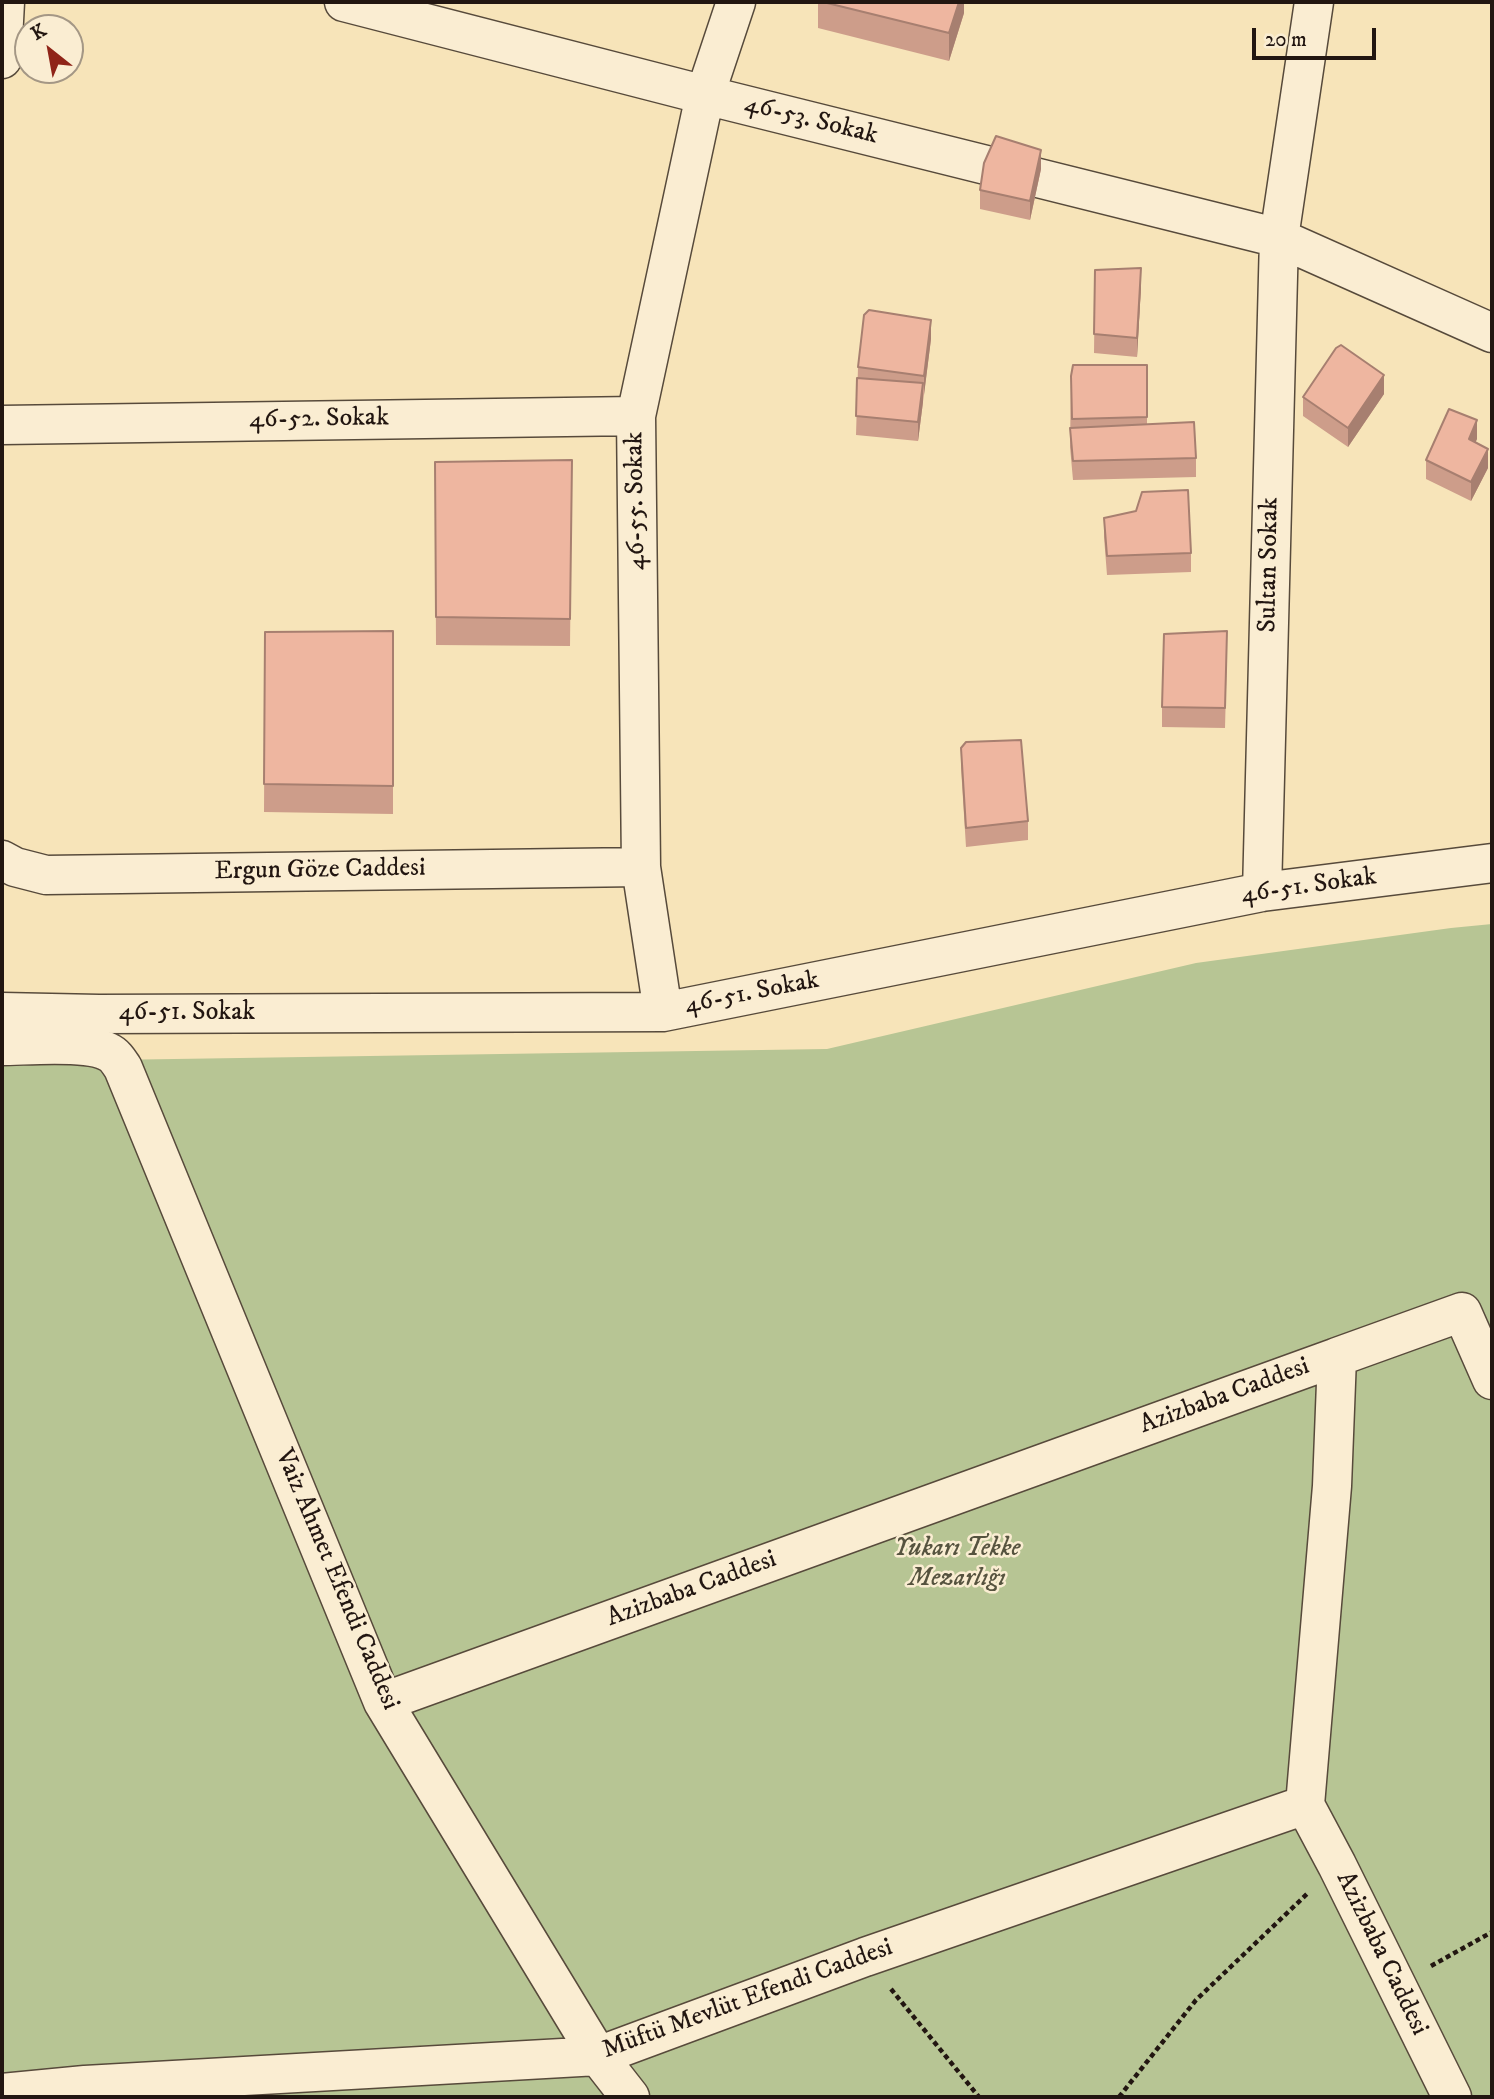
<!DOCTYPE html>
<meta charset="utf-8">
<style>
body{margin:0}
#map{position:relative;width:1494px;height:2099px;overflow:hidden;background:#f7e4b9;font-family:"IM FELL DW Pica",serif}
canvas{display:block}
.frame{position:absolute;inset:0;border:4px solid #221611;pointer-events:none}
.north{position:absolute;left:14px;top:14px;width:70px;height:70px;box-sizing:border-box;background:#faedd2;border:2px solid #a49785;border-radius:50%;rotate:329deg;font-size:19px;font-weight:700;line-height:28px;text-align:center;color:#221611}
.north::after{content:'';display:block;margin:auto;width:24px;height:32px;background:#8f2418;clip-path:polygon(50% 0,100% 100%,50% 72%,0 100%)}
.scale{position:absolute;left:1252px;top:28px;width:124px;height:32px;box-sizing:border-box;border:4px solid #221611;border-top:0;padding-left:9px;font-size:21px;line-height:24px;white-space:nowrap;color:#221611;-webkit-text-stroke:5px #faedd2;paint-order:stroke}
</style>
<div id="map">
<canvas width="1494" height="2099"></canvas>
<div class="frame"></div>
<div class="north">K</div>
<div class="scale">20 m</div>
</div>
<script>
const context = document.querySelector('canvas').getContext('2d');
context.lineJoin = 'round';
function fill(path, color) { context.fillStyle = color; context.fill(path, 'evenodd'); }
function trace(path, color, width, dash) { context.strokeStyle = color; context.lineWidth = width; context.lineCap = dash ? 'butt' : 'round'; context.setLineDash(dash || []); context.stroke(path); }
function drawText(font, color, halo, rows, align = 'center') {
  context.font = font + ' "IM FELL DW Pica",serif'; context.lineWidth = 5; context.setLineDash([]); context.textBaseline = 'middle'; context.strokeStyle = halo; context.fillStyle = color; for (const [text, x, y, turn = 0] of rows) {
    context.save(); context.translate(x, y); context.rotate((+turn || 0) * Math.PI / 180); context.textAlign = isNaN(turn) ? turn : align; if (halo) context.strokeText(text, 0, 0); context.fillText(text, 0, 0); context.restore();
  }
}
fill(new Path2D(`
 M1492 924V2097H2V1065L109 1060 827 1049 1196 963 1451 928Z`), '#b7c594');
const minor = new Path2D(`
 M344 2 705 95 1279 238 1262 892
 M1314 2 1279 238 1492 333
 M2 59 5 2
 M2 425 636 416
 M2 860 15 867 46 875 641 867
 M2 1012 99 1014 663 1012 1262 892 1492 863
 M663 1012 641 867 636 416 705 95 736 2
 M2 1046C27 1046 87 1040 108 1052 115 1055 119 1062 123 1068L383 1702 598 2056 630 2097
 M1337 1357 1462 1312 1492 1380
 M383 1702 1337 1357 1332 1486 1305 1805 1337 1865 1452 2097
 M2 2093 85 2085 598 2056 865 1957 1305 1805`);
trace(minor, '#574a3b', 41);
trace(new Path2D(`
 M1431 1966 1492 1932
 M891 1989 979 2097
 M1119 2097 1196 2000 1308 1893`), '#221611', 4.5, [5, 3.5]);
trace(minor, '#faedd2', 38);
fill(new Path2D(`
 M818 2H964V13L949 61 818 28Z
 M1041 169 1030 220 980 209V190Z
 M1095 270 1141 287 1137 357 1094 353Z
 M931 339 918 441 856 435 858 367Z
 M1147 365V424L1196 458V477L1073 480 1070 447 1071 376Z
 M1384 394 1348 447 1303 416V397Z
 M1477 439 1475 442 1488 468 1471 501 1426 479V460Z
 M572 460 570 646 436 645 435 462Z
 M1104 518 1191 553V572L1107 575 1104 537Z
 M265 632H393V814L264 812Z
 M1227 651 1225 728 1162 727V707Z
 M961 748 1028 821V840L966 847 961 767Z`), '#cd9d8a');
fill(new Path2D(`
 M959 2H964V13L949 61V33Z
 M1041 150V169L1030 220V201Z
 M1141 268V287L1137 357V338Z
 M931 320V339L924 395V376Z
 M1384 375V394L1348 447V428Z
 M923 383V402L918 441V422Z
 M1477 420V439L1469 458V439Z
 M1488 449V468L1471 501V482Z`), '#a77f70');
const building = new Path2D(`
 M823 2H959L949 33Z
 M996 136 1041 150 1030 201 980 190 984 163Z
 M1141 268 1137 338 1094 334 1095 270Z
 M869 310 931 320 924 376 858 367 864 315Z
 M1341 345 1384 375 1348 428 1303 397 1336 348Z
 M1073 365H1147V417L1072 419 1071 376Z
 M857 378 923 383 918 422 856 416Z
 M1449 409 1477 420 1469 439 1488 449 1471 482 1426 460Z
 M1194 422 1196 458 1073 461 1070 428Z
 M572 460 570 619 436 617 435 462Z
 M1188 490 1191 553 1107 556 1104 518 1136 511 1142 492Z
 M393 631V786L264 784 265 632Z
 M1227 631 1225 708 1162 707 1164 634Z
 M1021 740 1028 821 966 828 961 748 966 742Z`);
fill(building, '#eeb6a0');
trace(building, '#a77f70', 2);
drawText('26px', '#221611', '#faedd2', [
 ["46-53. Sokak",811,121,14],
 ["46-52. Sokak",319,420,-1],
 ["46-55. Sokak",637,501,-91],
 ["Sultan Sokak",1270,565,-89],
 ["Ergun Göze Caddesi",320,871,-1],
 ["46-51. Sokak",1309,887,-8],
 ["46-51. Sokak",752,994,-11],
 ["46-51. Sokak",187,1014],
 ["Azizbaba Caddesi",1225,1397,-20],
 ["Vaiz Ahmet Efendi Caddesi",336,1580,67],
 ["Azizbaba Caddesi",692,1590,-20],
 ["Azizbaba Caddesi",1381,1954,64],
 ["Müftü Mevlüt Efendi Caddesi",748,2000,-20]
]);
drawText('italic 26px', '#56533f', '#faedd2', [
 ["Yukarı Tekke",957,1550],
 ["Mezarlığı",957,1580]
]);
</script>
